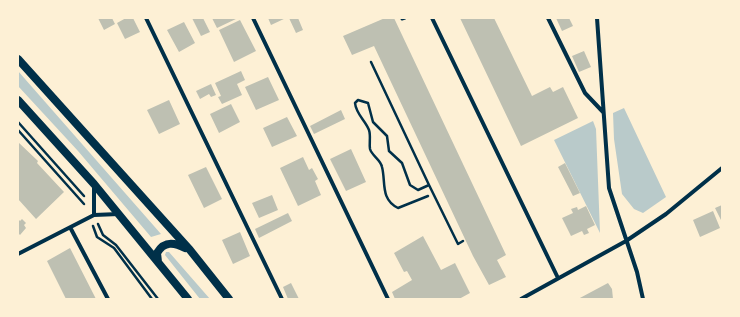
<!DOCTYPE html>
<style>
body{margin:0}
#map{position:relative;width:740px;height:317px;overflow:hidden;background:#fdf0d5;font-family:Spectral,serif}
canvas{display:block}
.frame{position:absolute;inset:0;border:19px solid #fdf0d5;pointer-events:none}
</style>
<div id="map">
<canvas width="740" height="317"></canvas>
<div class="frame"></div>
</div>
<script>
const context = document.querySelector('canvas').getContext('2d');
context.lineJoin = 'round';
function fill(path, color) { context.fillStyle = color; context.fill(path, 'evenodd'); }
function trace(path, color, width, dash) { context.strokeStyle = color; context.lineWidth = width; context.lineCap = dash ? 'butt' : 'round'; context.setLineDash(dash || []); context.stroke(path); }
fill(new Path2D(`
 M18 71 161 234 151 237 78 151 18 86Z
 M624 108 666 197 643 213 634 209 622 194 614 139 613 113Z
 M593 121 596 129 600 233 554 140Z
 M166 252H169L210 299H200L165 255Z`), '#b9caca');
fill(new Path2D(`
 M98 18H112L115 24 104 30Z
 M126 18H133L140 32 125 39 117 23Z
 M192 18H203L210 32 201 36Z
 M212 18H238L217 28Z
 M268 18H286L271 25Z
 M289 18H298L303 30 296 33Z
 M385 18H394L506 255 497 260 506 277 489 285 473 256 374 46 352 55 343 36Z
 M460 18H494L532 96 550 87 553 92 563 87 578 118 521 146Z
 M556 18H569L573 26 562 31Z
 M240 20 256 51 234 62 219 30Z
 M184 22 195 43 179 52 167 30Z
 M584 51 591 67 579 72 572 56Z
 M241 71 245 80 237 84 242 95 222 104 218 97 221 96 215 83Z
 M268 77 279 100 256 110 245 87Z
 M211 84 216 95 211 97 209 94 200 99 196 91Z
 M169 100 180 124 159 134 147 110Z
 M231 104 240 122 219 133 210 114Z
 M341 110 345 119 314 134 310 126Z
 M287 117 297 136 272 147 263 128Z
 M18 142 38 161 37 163 64 192 36 219 18 199Z
 M351 149 366 182 346 191 330 159Z
 M303 157 309 170 312 168 318 179 315 181 321 195 298 206 280 168Z
 M565 163 580 193 573 196 558 167Z
 M206 167 222 199 204 208 188 175Z
 M272 195 278 210 259 218 252 203Z
 M722 205V222L715 208Z
 M586 206 595 225 587 229 589 233 584 235 582 231 571 236 562 218 573 213 571 209 577 207 578 210Z
 M713 211 720 228 700 237 693 220Z
 M288 213 292 221 259 238 255 229Z
 M18 219 20 221 22 219 26 223 24 225 26 228 20 235 18 233Z
 M240 232 250 256 233 264 222 240Z
 M423 236 441 270 455 263 470 293 459 299H395L392 292 412 280 407 271 404 272 394 253Z
 M70 248 96 299H66L47 261Z
 M291 283 299 299H288L283 287Z
 M608 283 612 289 613 299H578Z`), '#bec0b2');
trace(new Path2D(`
 M371 62 429 185 418 190 410 185 402 163 389 151 387 136 373 122 368 103 358 100 355 103C356 114 365 120 369 130 371 136 369 143 370 149 372 156 381 160 382 167 386 182 380 199 398 208L428 196
 M18 122 84 196
 M18 130 84 204
 M429 185 458 244 463 241
 M98 224 103 235 116 245 158 299
 M93 226 97 237 114 248 152 299`), '#003049', 2.5);
trace(new Path2D(`
 M402 19 405 18`), '#003049', 3);
trace(new Path2D(`
 M146 18 282 299
 M253 18 388 299
 M432 18 558 278
 M548 18 585 93 603 112
 M597 18 609 188 637 272 643 299
 M94 187V215
 M71 229 108 299
 M18 254 94 215 119 214
 M521 299 626 241 666 214 722 168`), '#003049', 4);
trace(new Path2D(`
 M18 59 190 250 229 299
 M18 100 94 184 188 299
 M158 262 157 253C164 241 174 242 185 248`), '#003049', 8);
</script>
